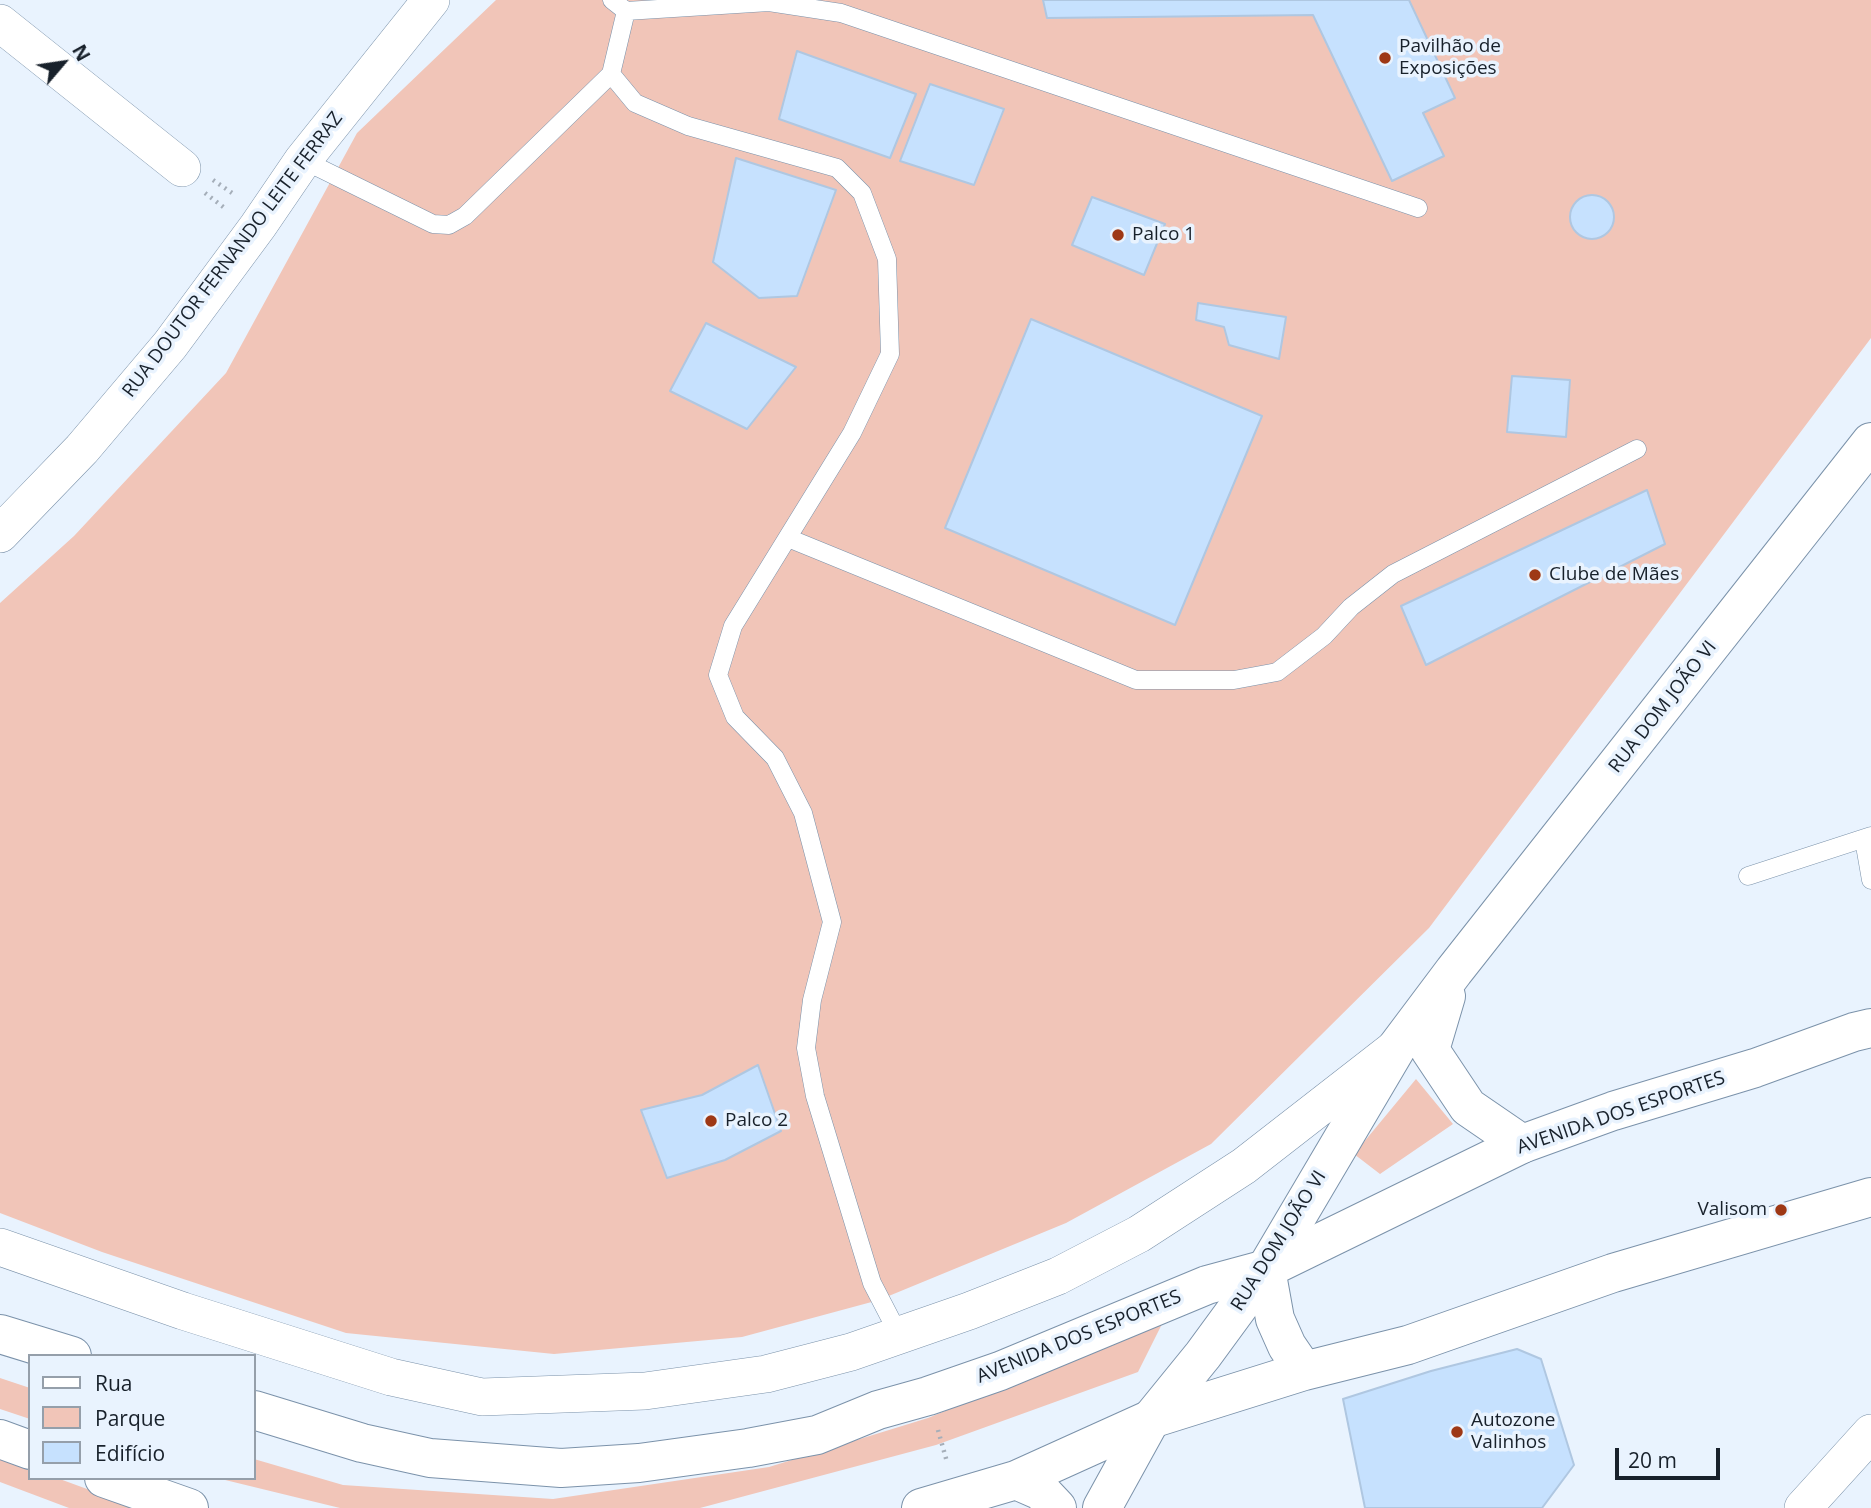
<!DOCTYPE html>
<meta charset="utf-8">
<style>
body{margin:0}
#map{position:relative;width:1871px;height:1508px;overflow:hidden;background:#e9f3fe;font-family:"Open Sans",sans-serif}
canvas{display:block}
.legend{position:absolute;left:28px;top:1354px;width:228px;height:126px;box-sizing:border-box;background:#e9f3fe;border:2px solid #959faa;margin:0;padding:9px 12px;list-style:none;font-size:21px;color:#18212b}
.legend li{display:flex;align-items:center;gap:14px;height:35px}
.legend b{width:35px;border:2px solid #959faa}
.north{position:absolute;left:28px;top:28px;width:70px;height:70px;-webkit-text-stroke:5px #e9f3fe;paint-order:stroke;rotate:61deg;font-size:19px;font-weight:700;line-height:28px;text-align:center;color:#18212b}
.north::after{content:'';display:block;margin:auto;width:24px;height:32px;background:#18212b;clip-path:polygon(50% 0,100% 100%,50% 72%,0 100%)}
.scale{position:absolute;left:1615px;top:1448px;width:105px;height:32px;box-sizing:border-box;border:4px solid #18212b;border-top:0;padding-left:9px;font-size:21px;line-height:24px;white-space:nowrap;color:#18212b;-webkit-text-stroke:5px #e9f3fe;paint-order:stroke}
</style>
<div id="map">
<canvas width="1871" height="1508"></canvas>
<ul class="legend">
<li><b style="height:9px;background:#fff"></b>Rua</li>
<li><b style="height:19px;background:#f1c5b8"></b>Parque</li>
<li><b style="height:19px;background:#c6e1fe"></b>Edifício</li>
</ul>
<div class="north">N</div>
<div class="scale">20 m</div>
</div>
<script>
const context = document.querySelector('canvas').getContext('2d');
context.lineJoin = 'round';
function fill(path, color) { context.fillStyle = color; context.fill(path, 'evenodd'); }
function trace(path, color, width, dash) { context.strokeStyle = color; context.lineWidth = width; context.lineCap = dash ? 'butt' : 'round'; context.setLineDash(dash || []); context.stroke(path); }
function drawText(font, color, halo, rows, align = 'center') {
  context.font = font + ' "Open Sans",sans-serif'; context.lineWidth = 7; context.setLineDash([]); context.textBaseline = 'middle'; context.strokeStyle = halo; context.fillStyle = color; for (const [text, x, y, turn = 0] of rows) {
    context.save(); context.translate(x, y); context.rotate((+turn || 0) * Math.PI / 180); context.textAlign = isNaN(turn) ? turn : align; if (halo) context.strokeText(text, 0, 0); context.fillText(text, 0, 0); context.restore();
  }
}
fill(new Path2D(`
 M496 0H1871V338L1429 928 1211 1144 1066 1223 879 1300 742 1337 554 1354 346 1333 102 1252 0 1213V603L74 536 226 373 357 133Z
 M1416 1079 1453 1124 1380 1174 1354 1154Z
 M1163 1322 1138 1372 936 1445 700 1508H340L217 1478H254V1459L343 1485 553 1499 769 1467 928 1418Z
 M0 1378 30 1388V1419L0 1409Z
 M0 1457 30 1468V1478H57L139 1508H69L0 1482Z`), '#f1c5b8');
const building = new Path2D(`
 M1043 0H1409L1455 98 1423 113 1444 156 1392 181 1313 15 1047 18Z
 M797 51 916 94 890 158 779 119Z
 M930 84 1004 109 974 185 900 161Z
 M736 158 836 190 797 296 759 298 713 262Z
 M1570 217a22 22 0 1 1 44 0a22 22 0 1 1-44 0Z
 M1092 197 1165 224 1144 275 1072 245Z
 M1198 303 1286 317 1279 359 1229 345 1224 327 1196 320Z
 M1031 319 1262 416 1175 625 945 528Z
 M706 323 796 367 747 429 670 391Z
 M1512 376 1570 380 1566 437 1507 432Z
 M1647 490 1665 544 1426 665 1401 606Z
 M758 1065 781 1131 725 1160 667 1178 641 1110 702 1095Z
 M1517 1349 1541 1359 1574 1465 1542 1508H1365L1343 1399 1431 1371Z`);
fill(building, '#c6e1fe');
trace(building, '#afc7e1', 2);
const service = new Path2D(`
 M612 0 626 11 769 2 841 13 1418 208
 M611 74 635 103 688 126 837 168 862 193 887 259 890 354 852 433 733 626 718 675 735 717 775 758 803 813 832 922 812 1000 806 1048 815 1096 872 1283 899 1335
 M303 160 433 224 449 225 465 216 611 74 626 11
 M788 538 1136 680H1234L1277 672 1324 636 1351 607 1393 574 1637 449
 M1864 840 1871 880
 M1748 876 1871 836`);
const minor = new Path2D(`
 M0 23 182 168
 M0 534 82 449 170 345 258 226 303 160 431 0
 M0 1247 183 1311 391 1377 482 1397 645 1391 766 1374 851 1352 969 1311 1058 1276 1139 1234 1244 1166 1397 1047
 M1803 1508 1871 1433`);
const tertiary = new Path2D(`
 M1446 996 1430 1050 1468 1107 1522 1144
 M1102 1508 1151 1419 1203 1355 1266 1269 1397 1047 1454 971 1871 442`);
const primary = new Path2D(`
 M1266 1269 1275 1319 1287 1346 1304 1371
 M0 1334 72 1356
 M254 1410 362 1443 430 1458 561 1468 639 1463 748 1448 817 1435 878 1410 928 1396 1000 1371 1207 1285 1266 1269 1522 1144 1613 1111 1755 1068 1854 1032 1871 1028
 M0 1439 30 1450
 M104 1478 189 1508
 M1016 1480 1041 1491 1057 1508
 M921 1508 1016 1480 1151 1419 1304 1371 1408 1345 1613 1273 1871 1197`);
trace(service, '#7b92aa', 19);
trace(minor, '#7b92aa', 38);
trace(tertiary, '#7b92aa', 40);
trace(primary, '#7b92aa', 40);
trace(new Path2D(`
 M213 180 235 195
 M205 193 226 209
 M938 1430 947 1462`), '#a5aeb9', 4.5, [2, 5]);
trace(service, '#fff', 18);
trace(minor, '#fff', 37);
trace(tertiary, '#fff', 38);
trace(primary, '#fff', 38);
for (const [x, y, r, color] of [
 [1385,58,7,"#9e3815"],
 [1118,235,7,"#9e3815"],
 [1535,575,7,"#9e3815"],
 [711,1121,7,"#9e3815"],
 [1781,1210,7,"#9e3815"],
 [1457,1432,7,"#9e3815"]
]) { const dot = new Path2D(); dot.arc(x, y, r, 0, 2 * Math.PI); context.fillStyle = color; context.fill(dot); trace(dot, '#e9f3fe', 2.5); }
drawText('19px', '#18212b', '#e9f3fe', [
 ["Pavilhão de",1399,47],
 ["Exposições",1399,69],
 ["Palco 1",1132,235],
 ["Clube de Mães",1549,575],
 ["Palco 2",725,1121],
 ["Valisom",1767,1210,"right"],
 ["Autozone",1471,1421],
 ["Valinhos",1471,1443]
], 'left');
drawText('19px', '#18212b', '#e9f3fe', [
 ["RUA DOUTOR FERNANDO LEITE FERRAZ",233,255,-53],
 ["RUA DOM JOÃO VI",1663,707,-52],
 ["AVENIDA DOS ESPORTES",1621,1113,-19],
 ["RUA DOM JOÃO VI",1279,1241,-58],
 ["AVENIDA DOS ESPORTES",1079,1337,-22]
]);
</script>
